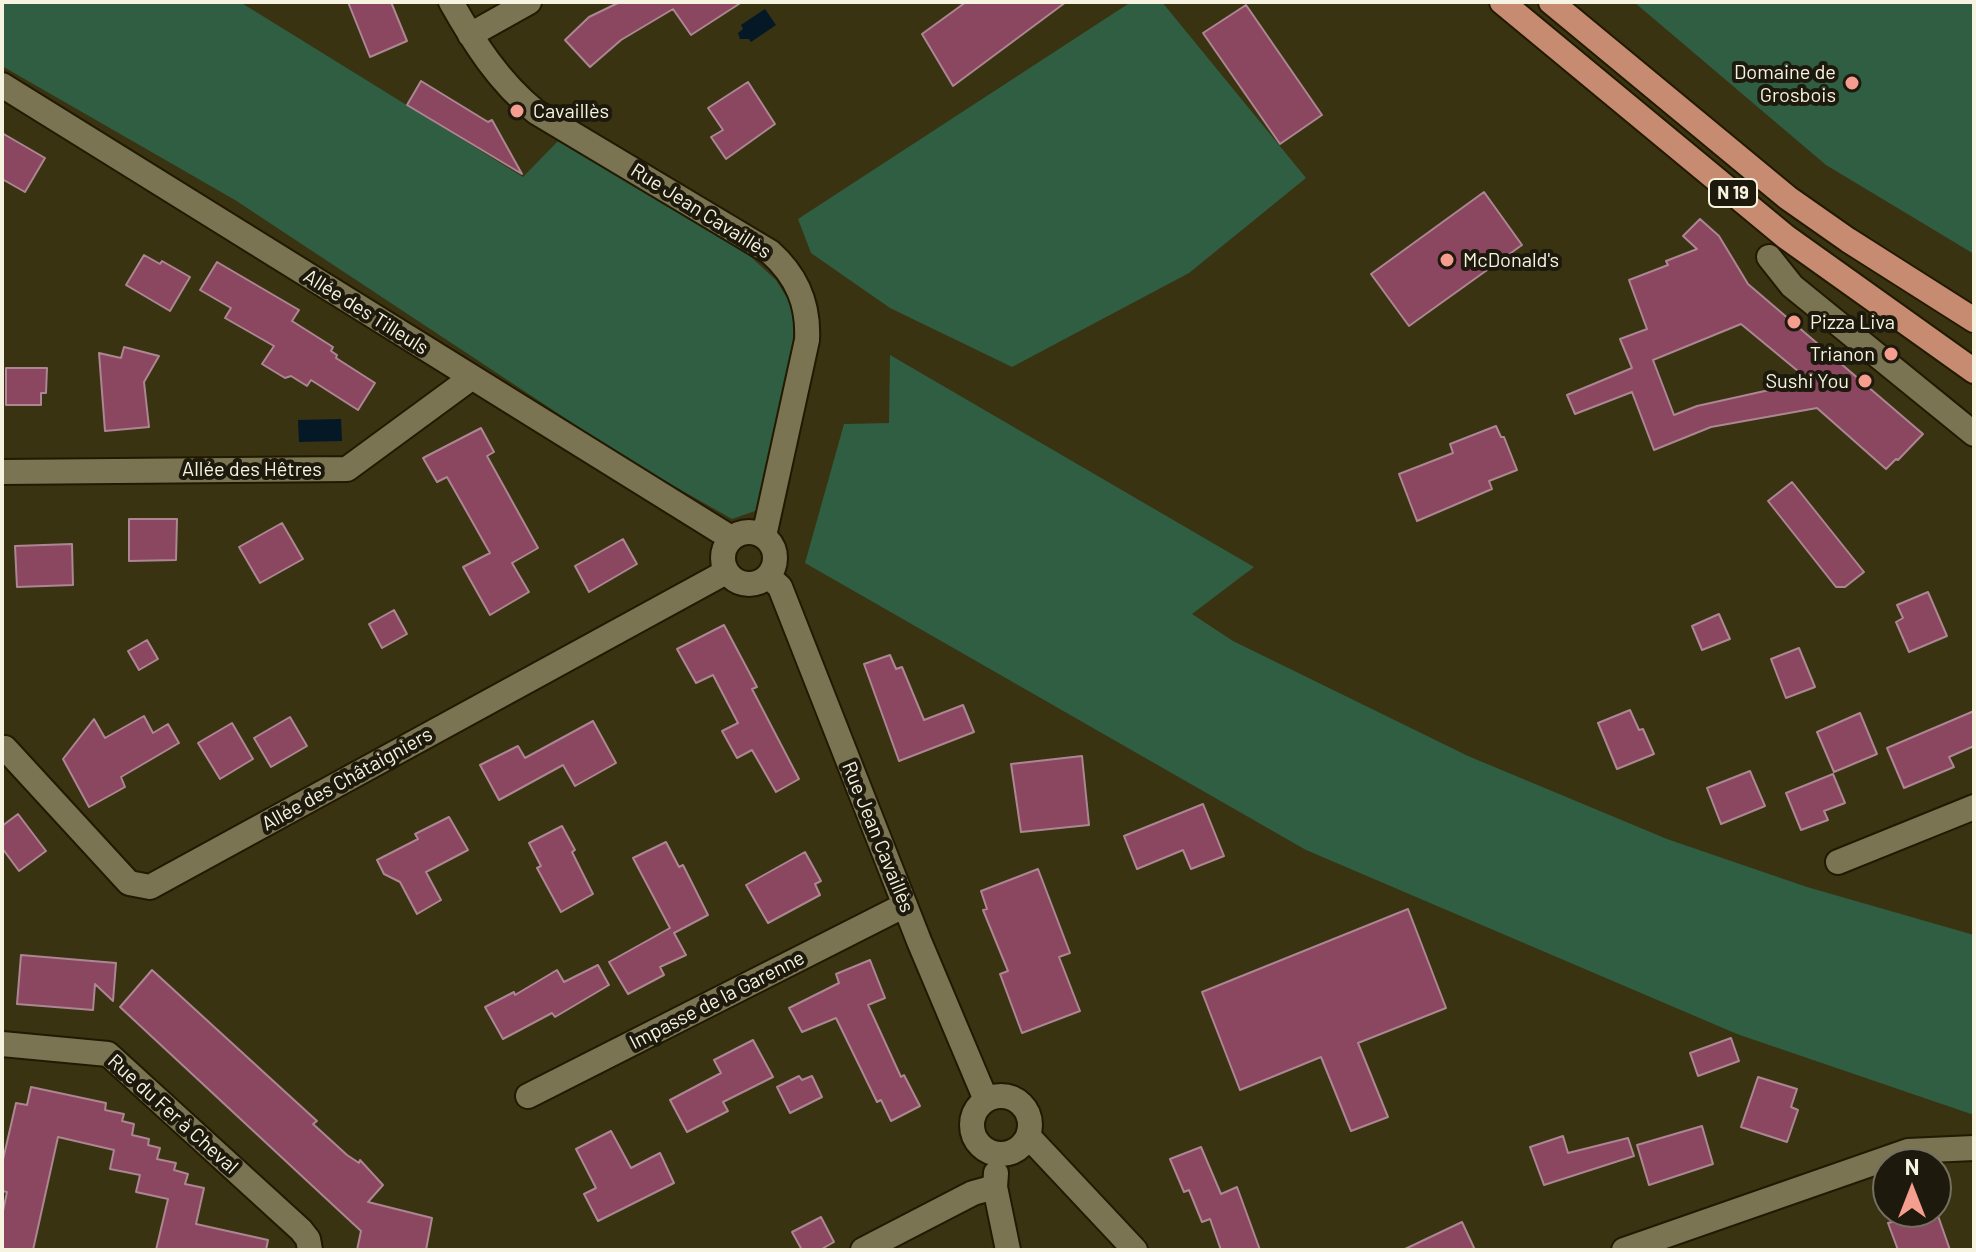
<!DOCTYPE html>
<meta charset="utf-8">
<style>
body{margin:0}
#map{position:relative;width:1976px;height:1252px;overflow:hidden;background:#393312;font-family:Barlow,sans-serif}
canvas{display:block}
.frame{position:absolute;inset:0;border:4px solid #f6f3e0;pointer-events:none}
.north{position:absolute;left:1872px;top:1148px;width:80px;height:80px;box-sizing:border-box;background:#1d1a0d;border:2px solid #747161;border-radius:50%;rotate:0deg;font-size:22px;font-weight:700;line-height:32px;text-align:center;color:#f6f3e0}
.north::after{content:'';display:block;margin:auto;width:28px;height:36px;background:#f59d8e;clip-path:polygon(50% 0,100% 100%,50% 72%,0 100%)}
</style>
<div id="map">
<canvas width="1976" height="1252"></canvas>
<div class="frame"></div>
<div class="north">N</div>
</div>
<script>
const context = document.querySelector('canvas').getContext('2d');
context.lineJoin = 'round';
function fill(path, color) { context.fillStyle = color; context.fill(path, 'evenodd'); }
function trace(path, color, width, dash) { context.strokeStyle = color; context.lineWidth = width; context.lineCap = dash ? 'butt' : 'round'; context.setLineDash(dash || []); context.stroke(path); }
function drawText(font, color, halo, rows, align = 'center') {
  context.font = font + ' Barlow,sans-serif'; context.lineWidth = 8; context.setLineDash([]); context.textBaseline = 'middle'; context.strokeStyle = halo; context.fillStyle = color; for (const [text, x, y, turn = 0] of rows) {
    context.save(); context.translate(x, y); context.rotate((+turn || 0) * Math.PI / 180); context.textAlign = isNaN(turn) ? turn : align; if (halo) context.strokeText(text, 0, 0); context.fillText(text, 0, 0); context.restore();
  }
}
fill(new Path2D(`
 M2 2H240L523 177 558 141 739 246 776 280 794 309 793 345 758 510 732 519 630 461 235 200 2 66Z
 M1131 2H1162L1306 178 1189 273 1012 367 890 308 811 253 798 219Z
 M1634 2H1974V254L1826 165Z
 M890 355 1254 567 1192 614 1233 641 1468 756 1667 839 1807 887 1974 935V1115L1737 1034 1306 850 805 563 844 424 889 423Z`), '#2f5e42');
fill(new Path2D(`
 M765 9 776 25 751 42 749 39H740L738 33 743 29 741 25Z
 M341 419 342 441 299 442 298 420Z`), '#041826');
const building = new Path2D(`
 M348 2H391L407 41 370 57Z
 M620 2H742L691 35 673 9 621 40 590 67 565 40 589 17Z
 M966 2H1066L953 86 922 34Z
 M1246 5 1322 115 1280 144 1203 33Z
 M421 81 488 122 492 120 522 174 407 105Z
 M748 82 775 124 726 159 711 137 723 130 708 108Z
 M2 133 45 158 25 192 2 179Z
 M1484 192 1522 245 1409 326 1371 274Z
 M1700 219 1719 236 1748 284 1923 434 1898 460 1896 459 1886 469 1817 408 1711 427 1654 450 1632 392 1575 414 1567 395 1632 368 1620 339 1647 329 1629 280 1668 265 1666 261 1697 249 1683 236ZM1741 324 1810 381 1697 406 1674 415 1653 360Z
 M144 255 160 264 162 261 190 277 170 311 126 285Z
 M217 262 299 310 292 321 333 347 331 351 337 355 336 358 375 383 358 410 311 380 307 386 291 376 285 378 262 364 274 346 225 318 231 308 200 290Z
 M124 347 159 356 144 382 149 427 105 431 99 353 121 358Z
 M6 368H47L46 393H41V405H6Z
 M1496 426 1501 437H1504L1517 470 1489 481 1492 489 1417 521 1399 474 1453 453 1450 444Z
 M481 428 494 452 487 456 538 548 512 563 529 592 490 615 463 567 490 553 447 477 437 482 423 458Z
 M1792 482 1864 572 1845 587H1836L1768 501Z
 M129 519H177L176 560 129 561Z
 M282 523 303 559 260 583 239 547Z
 M623 539 637 564 589 592 575 566Z
 M72 544 73 585 17 587 15 546Z
 M1928 592 1947 636 1909 652 1896 622 1903 618 1897 605Z
 M394 610 407 634 382 648 369 624Z
 M1719 614 1730 639 1702 650 1692 626Z
 M724 625 757 687 752 689 799 779 776 792 752 750 737 758 722 731 738 723 713 675 696 683 677 649Z
 M147 640 158 659 139 670 128 651Z
 M1799 648 1815 687 1786 698 1771 659Z
 M890 655 896 669 902 667 924 720 963 705 974 732 899 761 864 664Z
 M1630 710 1639 730 1643 729 1654 754 1617 769 1598 723Z
 M1974 711V746L1949 757 1954 767 1904 788 1887 748Z
 M1860 713 1877 754 1834 772 1817 732Z
 M144 716 153 733 168 724 179 743 121 777 125 787 89 807 63 759 94 719 105 738Z
 M290 717 307 746 271 767 254 738Z
 M593 721 616 763 575 786 563 765 499 800 480 765 518 746 525 758Z
 M232 723 253 759 220 779 198 743Z
 M1082 756 1089 825 1021 832 1011 764Z
 M1750 771 1765 806 1721 824 1707 788Z
 M1833 774 1845 803 1824 811 1828 820 1801 830 1786 793Z
 M1203 804 1224 856 1191 869 1183 850 1137 869 1124 836Z
 M18 814 46 851 19 871 2 848V826Z
 M449 817 468 850 426 872 441 900 417 914 400 882 384 874 377 860 418 839 415 834Z
 M562 826 575 850 572 852 593 894 561 912 537 868 541 866 529 843Z
 M666 842 679 867 683 865 708 915 674 933 686 955 660 967 664 975 628 994 609 962 670 928 633 858Z
 M805 852 821 881 815 884 820 895 768 923 746 885Z
 M1038 869 1070 953 1059 957 1080 1011 1022 1033 1000 974 1008 971 983 910 987 909 981 891Z
 M1408 909 1446 1008 1358 1043 1388 1117 1351 1131 1321 1057 1240 1090 1202 992Z
 M21 955 116 963 113 1001 95 984 93 1010 17 1004Z
 M870 960 885 998 868 1005 901 1077 904 1075 920 1106 891 1121 881 1100 877 1102 836 1018 802 1032 789 1008 839 983 836 974Z
 M598 965 609 985 555 1017 552 1013 503 1039 485 1007 514 992 515 995 557 970 564 982Z
 M152 970 317 1121 313 1124 347 1155 359 1163 360 1160 383 1185 368 1202 432 1218 426 1250H357L361 1231 120 1007Z
 M1731 1038 1739 1061 1698 1076 1690 1053Z
 M753 1040 773 1077 723 1102 728 1111 687 1132 670 1100 721 1073 714 1060Z
 M799 1076 802 1080 812 1076 822 1097 790 1113 777 1087Z
 M1758 1077 1797 1089 1791 1107 1798 1110 1787 1142 1741 1127Z
 M31 1087 106 1103 105 1110 124 1114 122 1121 134 1124 132 1135 149 1139 148 1145 160 1148 157 1159 176 1163 174 1170 188 1174 185 1184 204 1188 196 1224 268 1240 266 1250H156L168 1199 136 1192 140 1175 110 1169 114 1150 58 1137 33 1250H2V1216L7 1192 2 1191V1164L16 1103 27 1105Z
 M1702 1126 1713 1164 1649 1185 1637 1145Z
 M611 1131 631 1168 660 1153 674 1183 598 1221 584 1194 596 1188 576 1149Z
 M1563 1136 1568 1153 1628 1138 1634 1156 1544 1185 1530 1147Z
 M1201 1147 1221 1194 1237 1187 1260 1250H1221L1210 1219 1202 1222 1189 1190 1184 1192 1170 1159Z
 M1936 1210 1950 1250H1898L1888 1223Z
 M821 1217 834 1242 820 1250H802L792 1232Z
 M1462 1222 1475 1250H1403Z`);
fill(building, '#8b4660');
trace(building, '#ac8692', 2);
const minor = new Path2D(`
 M451 2C474 43 499 82 536 112L770 252C797 276 809 304 807 340L764 536
 M470 35 529 2
 M2 85 731 538
 M1769 257 1792 286 1974 434
 M2 472 347 469 471 378
 M723 558a26 26 0 1 1 52 0a26 26 0 1 1-52 0Z
 M768 576 780 587 919 941 986 1100
 M2 748H5L129 883 150 887 726 572
 M1838 862 1974 807
 M2 1044 108 1054 301 1230 308 1239 310 1250
 M972 1125a29 29 0 1 1 58 0a29 29 0 1 1-58 0Z
 M528 1096 905 905
 M1028 1136 1135 1250
 M996 1173 995 1187 1008 1250
 M863 1250 973 1193 995 1187
 M1624 1250 1908 1151 1974 1148`);
const major = new Path2D(`
 M1502 2 1786 237 1974 371
 M1551 2 1788 198 1848 240 1974 320`);
trace(minor, '#211a00', 28);
trace(major, '#211a00', 28);
trace(minor, '#7b7452', 24);
trace(major, '#c68b71', 24);
for (const [x, y, r, color] of [
 [1852,83,8,"#f59d8e"],
 [517,111,8,"#f59d8e"],
 [1447,260,8,"#f59d8e"],
 [1794,322,8,"#f59d8e"],
 [1891,354,8,"#f59d8e"],
 [1865,381,8,"#f59d8e"]
]) { const dot = new Path2D(); dot.arc(x, y, r, 0, 2 * Math.PI); context.fillStyle = color; context.fill(dot); trace(dot, '#1d1a0d', 3); }
for (const [x, y, w] of [
 [1733,193,48]
]) { const box = new Path2D(); box.roundRect(x - w / 2, y - 14, w, 28, 6); context.fillStyle = '#1d1a0d'; context.fill(box); trace(box, '#f6f3e0', 2); }
drawText('bold 18px', '#f6f3e0', null, [
 ["N 19",1733,193]
]);
drawText('20px', '#f6f3e0', '#1d1a0d', [
 ["Domaine de",1836,72],
 ["Grosbois",1836,95],
 ["Cavaillès",533,111,"left"],
 ["McDonald's",1463,260,"left"],
 ["Pizza Liva",1810,322,"left"],
 ["Trianon",1875,354],
 ["Sushi You",1849,381]
], 'right');
drawText('20px', '#f6f3e0', '#1d1a0d', [
 ["Rue Jean Cavaillès",701,211,32],
 ["Allée des Tilleuls",366,312,32],
 ["Allée des Hêtres",252,469],
 ["Allée des Châtaigniers",347,779,-29],
 ["Rue Jean Cavaillès",878,837,68],
 ["Impasse de la Garenne",717,1000,-27],
 ["Rue du Fer à Cheval",173,1114,42]
]);
</script>
